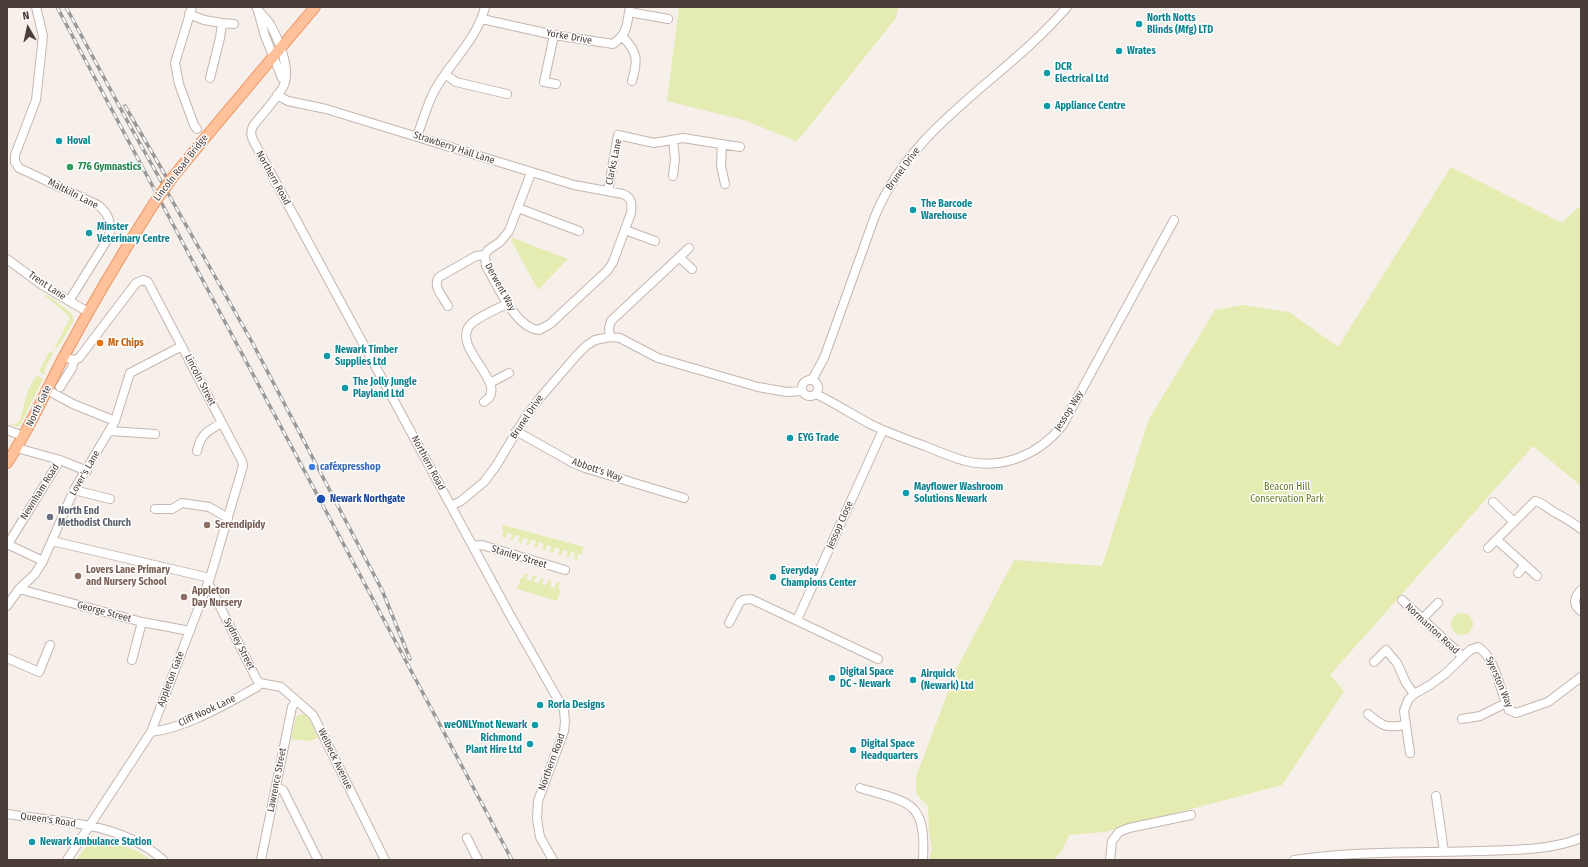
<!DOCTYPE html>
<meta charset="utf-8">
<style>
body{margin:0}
#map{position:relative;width:1588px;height:867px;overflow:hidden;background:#f6efea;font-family:"Fira Sans Condensed",sans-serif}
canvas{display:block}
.frame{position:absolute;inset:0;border:8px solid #4b3d38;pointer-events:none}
.north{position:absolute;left:8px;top:8px;width:40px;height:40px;-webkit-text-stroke:3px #fff;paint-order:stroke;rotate:351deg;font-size:11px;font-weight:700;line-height:16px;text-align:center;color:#4b3d38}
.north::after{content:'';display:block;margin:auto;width:14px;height:18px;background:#4b3d38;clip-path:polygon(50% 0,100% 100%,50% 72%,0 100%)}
</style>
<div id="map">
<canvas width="1588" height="867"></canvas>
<div class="frame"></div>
<div class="north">N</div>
</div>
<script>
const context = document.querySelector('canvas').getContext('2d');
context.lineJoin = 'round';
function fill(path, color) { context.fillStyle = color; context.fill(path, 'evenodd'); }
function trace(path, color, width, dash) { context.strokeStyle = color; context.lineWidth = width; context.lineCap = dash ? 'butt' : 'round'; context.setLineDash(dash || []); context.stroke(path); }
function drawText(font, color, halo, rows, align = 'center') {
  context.font = font + ' "Fira Sans Condensed",sans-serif'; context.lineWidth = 3; context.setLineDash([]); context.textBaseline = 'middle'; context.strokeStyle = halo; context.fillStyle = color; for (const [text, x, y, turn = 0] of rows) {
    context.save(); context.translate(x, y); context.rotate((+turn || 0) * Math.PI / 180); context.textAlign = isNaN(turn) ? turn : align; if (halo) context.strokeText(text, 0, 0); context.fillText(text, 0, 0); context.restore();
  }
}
fill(new Path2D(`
 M679 7H898L896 18 803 134 796 141 744 120 667 101Z
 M1451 167 1562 223 1581 205V486L1533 446 1330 675 1344 691 1282 785 1104 832 1069 835 1063 849 1054 860H929L932 849 929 832 928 806 916 794V777L957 668 1014 560 1102 566 1149 419 1215 310 1243 305 1289 312 1338 347Z
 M513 238 568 259 538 290 511 240Z
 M44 295H47L71 313 74 320 61 343 55 349 45 368 44 375 39 371 49 352 52 353 70 318 67 314Z
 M37 375 43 379 21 424 18 426 7 424H16L20 420 28 390Z
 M503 525 584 547 581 555 578 554 577 560 574 559 575 553 571 552 569 557H566L568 551 563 550 561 555 558 554 560 549 555 547 553 553 550 552 551 546 547 545 545 550 542 549 544 544 539 542 537 548 534 547 536 541 531 540 529 545H526L528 539 523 538 521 543 518 542 520 536 515 535 513 541 510 540 512 534 507 533 506 538 502 537 504 531 502 530Z
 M525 573 528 574 526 579 531 581 533 575 536 576 534 582 539 583 541 578 544 579 542 584 547 585 548 580 552 581 550 587 555 588 556 582 560 583 558 589 561 590 557 601 517 589 521 578H523Z
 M1451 624a11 11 0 1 1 22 0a11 11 0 1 1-22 0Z
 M301 714 307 715 318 738 309 741 291 739 296 717Z
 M92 839C109 843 138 847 150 860H76Z`), '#e5ecb2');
const minor = new Path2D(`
 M36 7 43 36 36 100 15 155V162L19 168 98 205C110 215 111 222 109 237L69 301
 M192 7 175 63 179 84 194 125 197 129
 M256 7C260 14 267 18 271 26 279 41 292 71 283 87 276 100 262 114 253 126 250 132 251 136 254 142L510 615 564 710 565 722 564 731 538 801 537 819 540 837 553 860
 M258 11 265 36 282 78 285 79
 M629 12 668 19
 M189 14 204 20 222 23 220 38 210 78
 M482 19 554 35 613 44C629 32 626 26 630 7
 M222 23 234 24
 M554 35 544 82 556 84
 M623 37C638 53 638 60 632 81
 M445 74 456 82 507 94
 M277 95 288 101 326 109 574 185 623 194C632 198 632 203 631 213L613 262 608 270 550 324 539 330C515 328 497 284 486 266L485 255 488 250 500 242 509 231 531 173
 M417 136C423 121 427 104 435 90 450 62 477 40 485 7
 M722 144 721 166 725 184
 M673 176 675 159 673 140
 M608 191 618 135 654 143 683 138 740 147
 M518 208 579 231
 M625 230 655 241
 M679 257 692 269
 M7 259 42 285 88 312
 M448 306C443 297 432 286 439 277L476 256 485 255
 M610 337 609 328 611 321 689 248
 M63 357 74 360 79 358 136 283 143 280 148 282 242 461 243 466 210 578 151 732 67 860
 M802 388a8 8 0 1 1 16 0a8 8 0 1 1-16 0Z
 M812 380 824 358 875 216C914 122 1004 81 1067 7
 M490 383 509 373
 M60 387 72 368 74 360
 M47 390 73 404 115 421
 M816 394C835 403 853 415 872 425 889 433 908 440 925 446 939 452 952 457 965 461 1003 470 1038 455 1062 426L1174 220
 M484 402C511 386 455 351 468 328 473 318 498 309 508 303
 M7 430 23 436
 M110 431 155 434
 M516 431 573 463 585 468 684 498
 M17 448 60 460 87 471
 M197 451C201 434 207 431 222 423
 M74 490 110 499
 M1493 502 1514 522
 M451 506 461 501 484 482 496 466 526 416 539 399 577 355 586 346 595 340 610 337 620 338 658 358 758 387 787 392 802 391
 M155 509H172L182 503 209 507 228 518
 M1497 540 1525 565 1518 573
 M52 541 210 578
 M7 544 43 561
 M8 544 60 460
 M473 546 482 545 565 570
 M1488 548 1535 501C1543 503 1547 508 1554 512 1565 518 1571 521 1581 529
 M1525 565 1537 576
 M208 583 257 680 260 683
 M19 589 142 622 190 631
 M1581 590C1574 598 1572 604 1581 611
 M1402 600 1463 657
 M7 606 19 589 35 574 43 561 74 490 115 421 130 373 182 346
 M1422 619 1438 603
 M797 620 883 430
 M729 623 740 602 743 600 751 599 878 659
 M7 658 39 672 50 645
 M132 660 142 622
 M1374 662 1386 650 1397 663 1406 683 1414 694
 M260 683 281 687 313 715 385 860
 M1368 714C1384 727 1385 728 1406 725
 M1462 719 1480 716 1506 703
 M151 732C186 728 226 704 257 687L260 683
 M1410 753 1404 711 1408 700 1414 694 1430 685 1445 674 1470 650 1478 647C1496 658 1500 692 1509 710L1516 713 1548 702 1581 677
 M276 787 283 790 318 860
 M860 788C910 803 926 800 923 860
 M1436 796 1444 852
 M7 814C60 822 122 822 163 860
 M467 838 478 860
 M261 860 292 707 296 701
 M1110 860 1112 841 1119 832 1129 828 1191 815
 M1294 860C1354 851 1415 853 1476 851 1510 850 1549 851 1581 838`);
const major = new Path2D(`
 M210 132 315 7
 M7 463C29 430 45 393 63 358 91 306 121 255 153 205`);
trace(minor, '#c5b6af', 10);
trace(major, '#ea9564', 12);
trace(minor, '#fff', 8);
trace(major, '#ffc19a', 10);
const rail = new Path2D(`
 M57 7 512 860
 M66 7 130 126 252 342 382 590 410 659
 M125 106 171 185`);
trace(rail, '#999', 3.5);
trace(rail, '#fff', 2, [6]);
const majorBridge = new Path2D(`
 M153 205 172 178 210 132`);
trace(majorBridge, '#ea9564', 12, []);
trace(majorBridge, '#ffc19a', 10);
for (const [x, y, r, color] of [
 [1139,24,4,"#0f9aa8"],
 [1119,51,4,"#0f9aa8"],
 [1047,73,4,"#0f9aa8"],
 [1047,106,4,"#0f9aa8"],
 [59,141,4,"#0f9aa8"],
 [70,167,4,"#2e9e5b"],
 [913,210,4,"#0f9aa8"],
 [89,233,4,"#0f9aa8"],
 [100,343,4,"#e8710a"],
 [327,356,4,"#0f9aa8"],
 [345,388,4,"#0f9aa8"],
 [790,438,4,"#0f9aa8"],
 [312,467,4,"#3f7fe0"],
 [906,493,4,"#0f9aa8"],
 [321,499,5,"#1a4fb4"],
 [50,517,4,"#6b7280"],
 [207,525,4,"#8d6e63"],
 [78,576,4,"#8d6e63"],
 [773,577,4,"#0f9aa8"],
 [184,597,4,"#8d6e63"],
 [832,678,4,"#0f9aa8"],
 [913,680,4,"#0f9aa8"],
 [540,705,4,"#0f9aa8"],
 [535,725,4,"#0f9aa8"],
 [530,744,4,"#0f9aa8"],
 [853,750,4,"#0f9aa8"],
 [32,842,4,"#0f9aa8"]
]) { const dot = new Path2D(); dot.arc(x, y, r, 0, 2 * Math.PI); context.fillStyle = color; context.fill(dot); trace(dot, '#fff', 1.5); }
drawText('bold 10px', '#0d838f', '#fff', [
 ["North Notts",1147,18],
 ["Blinds (Mfg) LTD",1147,30],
 ["Wrates",1127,51],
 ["DCR",1055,67],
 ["Electrical Ltd",1055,79],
 ["Appliance Centre",1055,106],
 ["Hoval",67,141],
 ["The Barcode",921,204],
 ["Warehouse",921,216],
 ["Minster",97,227],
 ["Veterinary Centre",97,239],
 ["Newark Timber",335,350],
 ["Supplies Ltd",335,362],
 ["The Jolly Jungle",353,382],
 ["Playland Ltd",353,394],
 ["EYG Trade",798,438],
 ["Mayflower Washroom",914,487],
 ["Solutions Newark",914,499],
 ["Everyday",781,571],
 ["Champions Center",781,583],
 ["Digital Space",840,672],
 ["DC - Newark",840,684],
 ["Airquick",921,674],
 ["(Newark) Ltd",921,686],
 ["Rorla Designs",548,705],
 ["weONLYmot Newark",527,725,"right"],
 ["Richmond",522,738,"right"],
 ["Plant Hire Ltd",522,750,"right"],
 ["Digital Space",861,744],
 ["Headquarters",861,756],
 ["Newark Ambulance Station",40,842]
], 'left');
drawText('10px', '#4b3d38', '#fff', [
 ["Yorke Drive",569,37,10],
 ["Strawberry Hall Lane",454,148,18],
 ["Clarks Lane",614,162,-78],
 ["Lincoln Road Bridge",181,168,-52],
 ["Brunel Drive",903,169,-54],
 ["Northern Road",273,178,61],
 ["Maltkiln Lane",73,194,27],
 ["Trent Lane",47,286,34],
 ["Derwent Way",500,287,61],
 ["Lincoln Street",200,380,63],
 ["North Gate",39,406,-64],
 ["Jessop Way",1069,411,-58],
 ["Brunel Drive",527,417,-56],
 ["Northern Road",428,463,62],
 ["Abbott's Way",597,470,19],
 ["Lover's Lane",85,473,-60],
 ["Newnham Road",40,492,-58],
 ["Jessop Close",840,525,-66],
 ["Stanley Street",519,557,17],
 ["George Street",104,612,15],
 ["Normanton Road",1432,629,43],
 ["Sydney Street",239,644,63],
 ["Appleton Gate",171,679,-69],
 ["Syerston Way",1499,682,67],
 ["Cliff Nook Lane",207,711,-25],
 ["Welbeck Avenue",335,759,64],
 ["Northern Road",552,762,-70],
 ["Lawrence Street",277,780,-79],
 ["Queen's Road",48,820,8]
]);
drawText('bold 10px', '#27864d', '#fff', [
 ["776 Gymnastics",78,167]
], 'left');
drawText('bold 10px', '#c56008', '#fff', [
 ["Mr Chips",108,343]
], 'left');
drawText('bold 10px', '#366cbe', '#fff', [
 ["caféxpresshop",320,467]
], 'left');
drawText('10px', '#637b25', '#fff', [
 ["Beacon Hill",1287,487],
 ["Conservation Park",1287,499]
]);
drawText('bold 10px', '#164399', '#fff', [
 ["Newark Northgate",330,499]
], 'left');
drawText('bold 10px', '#5b616d', '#fff', [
 ["North End",58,511],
 ["Methodist Church",58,523]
], 'left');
drawText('bold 10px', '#785e54', '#fff', [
 ["Serendipidy",215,525],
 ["Lovers Lane Primary",86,570],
 ["and Nursery School",86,582],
 ["Appleton",192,591],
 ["Day Nursery",192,603]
], 'left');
</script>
